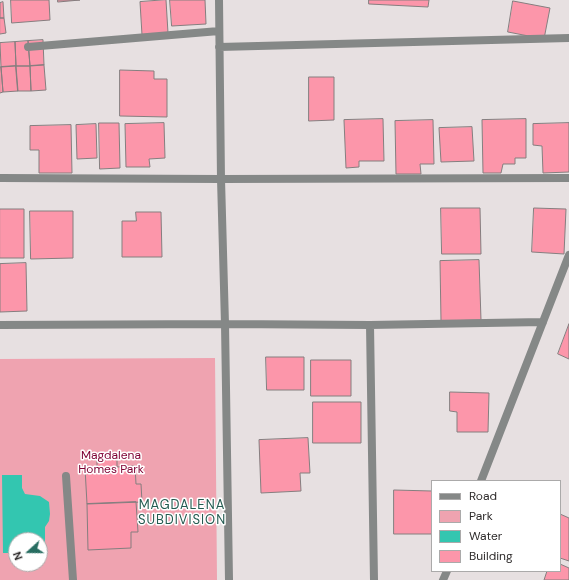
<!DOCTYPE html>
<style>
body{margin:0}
#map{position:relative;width:569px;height:580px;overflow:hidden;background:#e7e0e1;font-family:"DM Sans",sans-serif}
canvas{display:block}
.legend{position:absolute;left:431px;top:480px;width:130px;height:92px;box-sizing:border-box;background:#fff;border:1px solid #abaaaa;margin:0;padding:5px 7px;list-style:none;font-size:12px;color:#2e2b2b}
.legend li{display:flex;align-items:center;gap:8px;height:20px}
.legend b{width:20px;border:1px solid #abaaaa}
.north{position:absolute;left:8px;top:532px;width:40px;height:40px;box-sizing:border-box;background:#fff;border:1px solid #abaaaa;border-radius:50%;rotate:249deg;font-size:11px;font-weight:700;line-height:16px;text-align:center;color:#2e2b2b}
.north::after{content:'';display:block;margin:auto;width:14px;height:18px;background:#276d61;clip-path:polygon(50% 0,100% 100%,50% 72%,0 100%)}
</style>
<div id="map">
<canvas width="569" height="580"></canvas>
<ul class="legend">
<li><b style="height:5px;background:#858887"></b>Road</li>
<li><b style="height:11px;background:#efa3b0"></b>Park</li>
<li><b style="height:11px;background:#33c6b0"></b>Water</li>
<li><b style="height:11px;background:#fc96aa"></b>Building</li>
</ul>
<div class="north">N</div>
</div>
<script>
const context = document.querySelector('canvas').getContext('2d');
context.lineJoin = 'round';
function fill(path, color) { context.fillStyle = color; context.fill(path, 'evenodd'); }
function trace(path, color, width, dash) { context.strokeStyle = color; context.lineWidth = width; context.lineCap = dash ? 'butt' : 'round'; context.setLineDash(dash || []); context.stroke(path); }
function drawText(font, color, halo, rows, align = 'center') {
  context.font = font + ' "DM Sans",sans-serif'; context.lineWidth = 3; context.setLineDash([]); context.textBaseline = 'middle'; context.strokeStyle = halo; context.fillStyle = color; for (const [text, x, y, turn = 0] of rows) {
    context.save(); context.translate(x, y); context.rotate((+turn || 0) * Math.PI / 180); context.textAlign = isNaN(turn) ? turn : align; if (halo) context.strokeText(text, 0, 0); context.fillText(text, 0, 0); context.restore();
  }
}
fill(new Path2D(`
 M215 358 217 580H0V359ZM16 540H40V564H16Z`), '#efa3b0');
fill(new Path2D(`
 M2 475H22V488L25 494 40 496 49 502 50 514 49 521 45 527V553H40V540H16V553H3Z`), '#33c6b0');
const building = new Path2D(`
 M11 0H49L50 20 12 23Z
 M58 0H80L58 2Z
 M166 0 168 33 142 35 140 2Z
 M170 0H205L206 24 172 26Z
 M369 0H429L428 7 369 4Z
 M513 1 550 8 544 39 508 32Z
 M3 2 4 18H0V3Z
 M0 18H4L6 33 0 34Z
 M43 40 44 65 30 66 28 41Z
 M28 41 30 66H16L15 42Z
 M15 42 16 66 1 67 0 43Z
 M44 65 46 90 31 91 30 66Z
 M16 66 18 91 3 92 1 67Z
 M16 66H30L31 91H18Z
 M0 67H1L3 92 0 93Z
 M120 70 154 71V79H167V117L120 116Z
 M309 77H334V120L309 121Z
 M383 119 384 161H359V167L346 168 344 120Z
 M526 119V158H515V164H503L501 173H483L482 120Z
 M433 120 434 164H420L421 174H396L395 121Z
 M99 123H119L120 168 100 169Z
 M164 123 165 158 149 159 150 167H126L125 124Z
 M569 123V172L543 173 542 146 533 145V124Z
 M96 124 97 158 77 159 76 125Z
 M71 125 72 173H39V150H30V126Z
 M472 127 474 161 441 162 439 128Z
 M441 208H480L481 254H442Z
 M534 208 566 209 564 254 532 252Z
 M0 209H24V258H0Z
 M30 211H73V258L31 259Z
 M136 212H161L162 257H122V221H136Z
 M479 260 481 320 441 321 440 261Z
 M26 263 27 311 0 312V264Z
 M569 324V359L558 354Z
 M266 357H304V390H267Z
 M311 360H351V396H311Z
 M450 392 489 393 488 432H457V412L450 411Z
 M313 402H361V443H313Z
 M308 438 310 473H300L301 491 261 493 259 440Z
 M117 457V467L135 466 136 484H141L142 502 87 504 85 468H97V458Z
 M394 490 432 491V534H394Z
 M136 502 138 532H131V548L88 550 87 504Z
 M560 514 569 518V561L560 558Z
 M560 564 569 568V580H544L547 571H560Z`);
fill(building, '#fc96aa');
trace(building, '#857e7f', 1);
trace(new Path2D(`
 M66 476 73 580`), '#858887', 8);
trace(new Path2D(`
 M219 0 221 179 225 324 229 580
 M28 47 219 31
 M219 47 569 38
 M0 178 221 179 569 178
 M0 325 225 324 370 325 543 322
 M370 325 374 580
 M481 481 569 255
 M443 580 447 571`), '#858887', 8);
drawText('12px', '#7e0033', '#fff', [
 ["Magdalena",111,456],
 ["Homes Park",111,470]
]);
context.letterSpacing = '1px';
drawText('13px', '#245b51', '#fff', [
 ["MAGDALENA",182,506],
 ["SUBDIVISION",182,521]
]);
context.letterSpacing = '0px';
</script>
